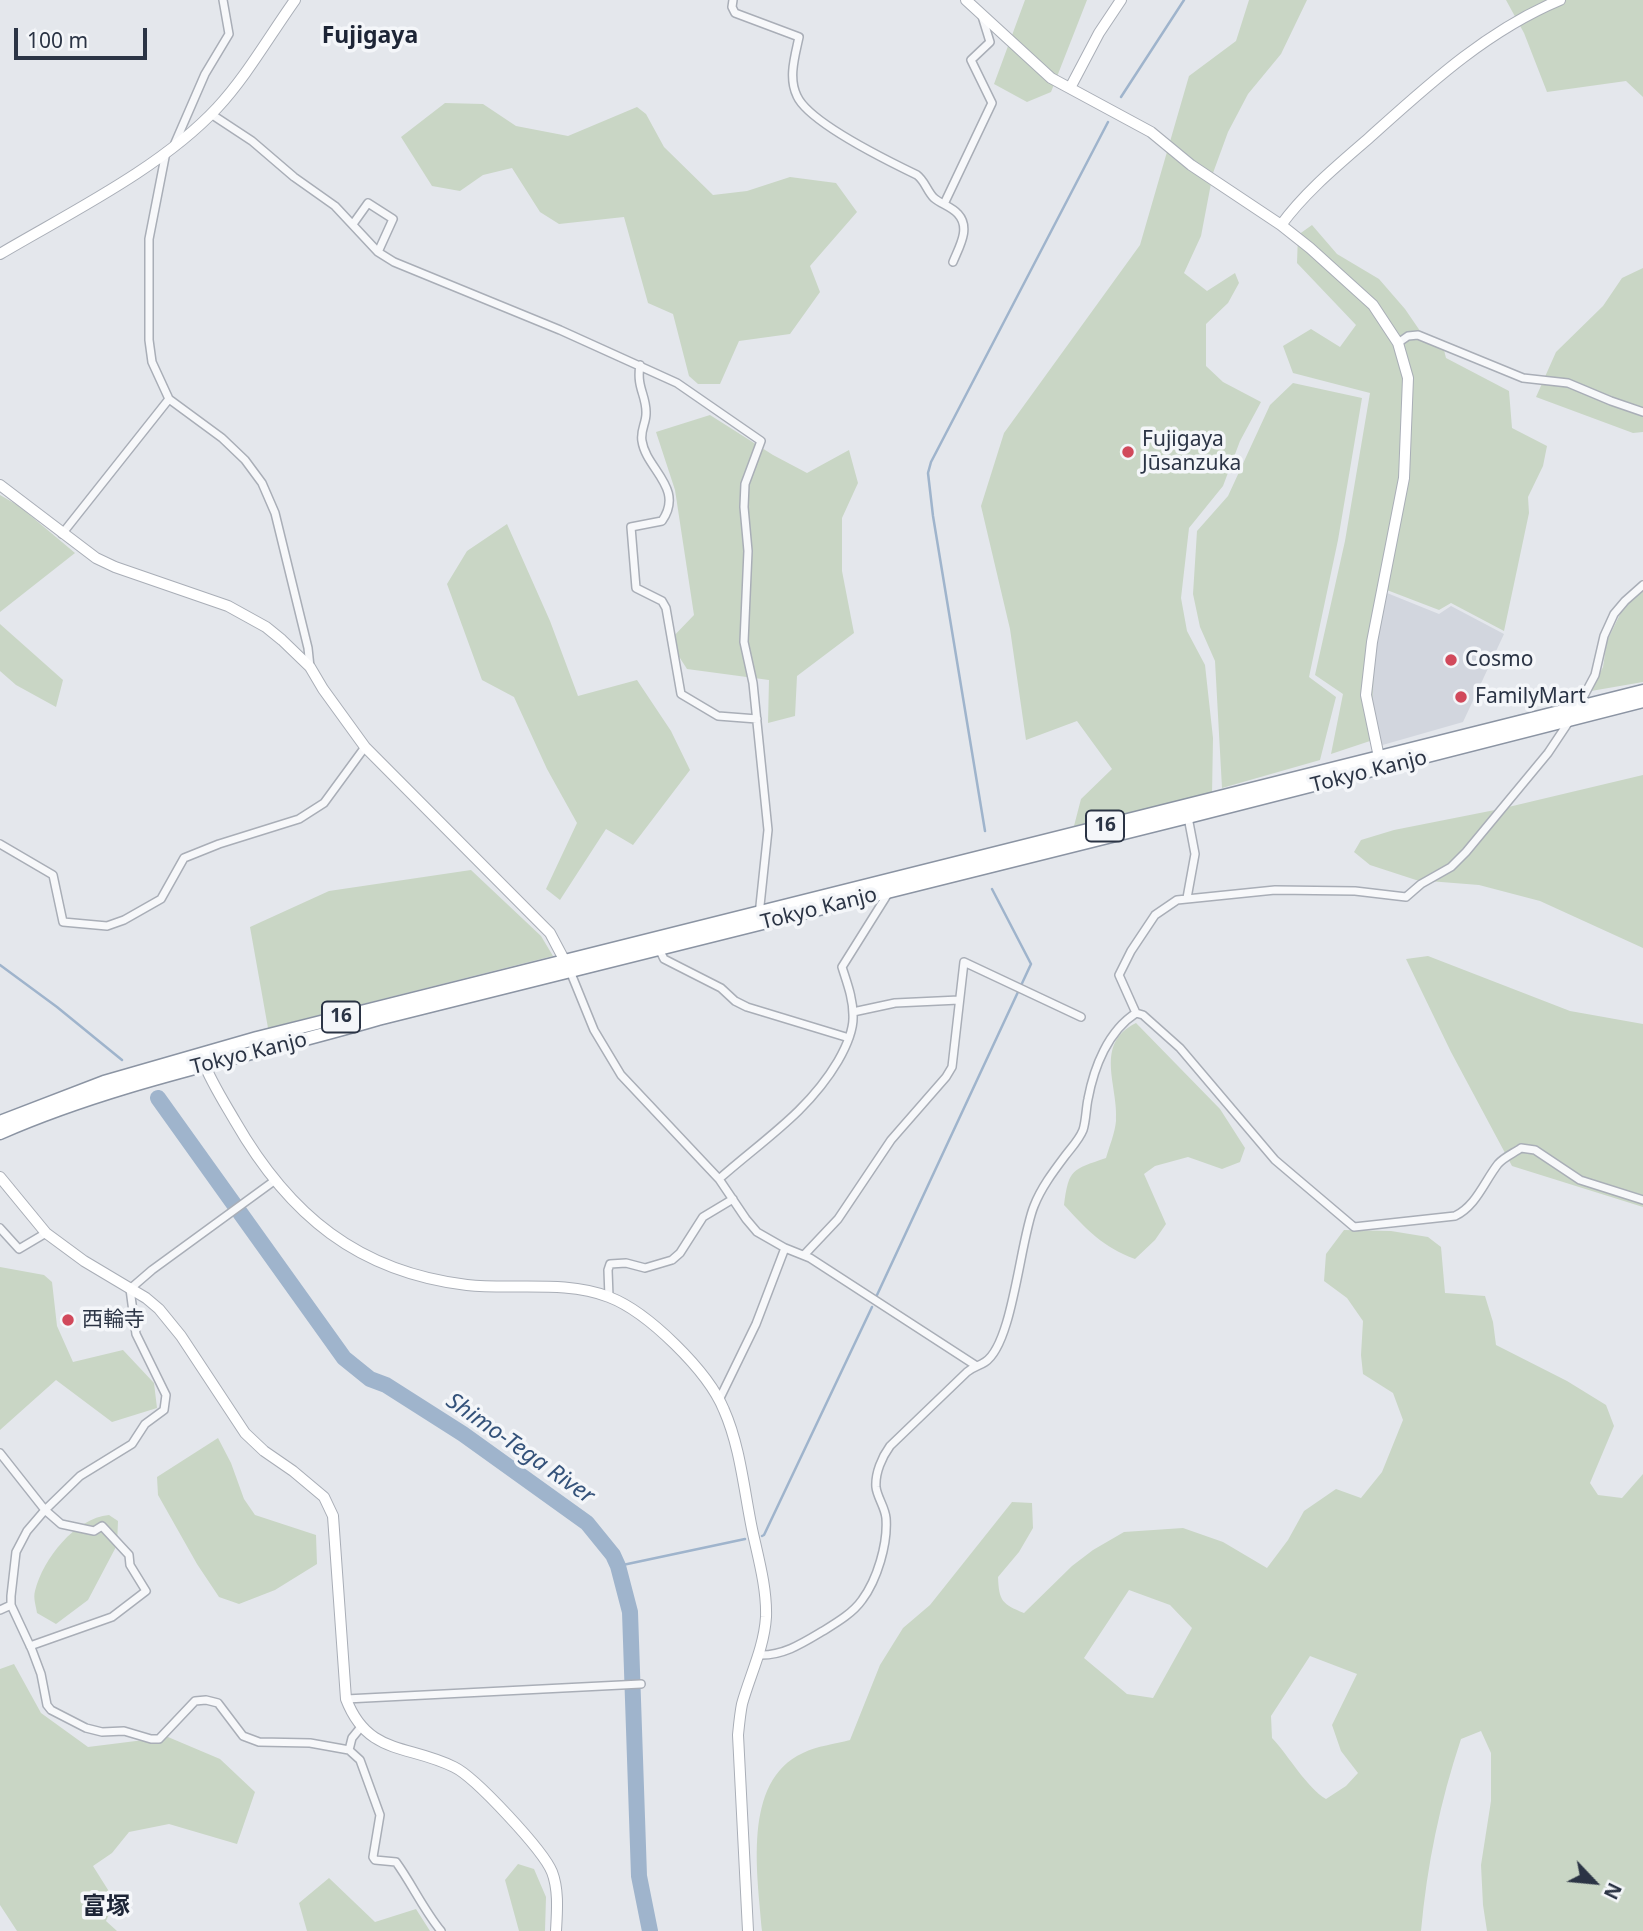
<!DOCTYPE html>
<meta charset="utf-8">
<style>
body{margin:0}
#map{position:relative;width:1643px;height:1931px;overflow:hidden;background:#e4e7ec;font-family:"Noto Sans",sans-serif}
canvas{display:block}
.north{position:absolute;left:1559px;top:1847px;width:70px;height:70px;-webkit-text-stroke:5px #f4f6f9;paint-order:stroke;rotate:116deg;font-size:19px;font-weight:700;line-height:28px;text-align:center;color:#2b3445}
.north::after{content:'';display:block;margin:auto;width:24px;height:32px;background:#2b3445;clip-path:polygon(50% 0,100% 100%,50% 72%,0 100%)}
.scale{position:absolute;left:14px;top:28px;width:133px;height:32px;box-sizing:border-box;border:4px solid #2b3445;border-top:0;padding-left:9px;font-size:21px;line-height:24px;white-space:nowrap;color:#2b3445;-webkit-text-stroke:5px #f4f6f9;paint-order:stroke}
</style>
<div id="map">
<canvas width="1643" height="1931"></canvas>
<div class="north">N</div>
<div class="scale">100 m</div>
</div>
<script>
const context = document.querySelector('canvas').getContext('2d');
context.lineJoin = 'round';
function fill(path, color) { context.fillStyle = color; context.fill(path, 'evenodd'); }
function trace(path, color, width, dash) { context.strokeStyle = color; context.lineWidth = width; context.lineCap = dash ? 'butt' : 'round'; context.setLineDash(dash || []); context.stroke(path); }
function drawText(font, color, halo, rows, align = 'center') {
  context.font = font + ' "Noto Sans","Noto Sans JP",sans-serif'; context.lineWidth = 7; context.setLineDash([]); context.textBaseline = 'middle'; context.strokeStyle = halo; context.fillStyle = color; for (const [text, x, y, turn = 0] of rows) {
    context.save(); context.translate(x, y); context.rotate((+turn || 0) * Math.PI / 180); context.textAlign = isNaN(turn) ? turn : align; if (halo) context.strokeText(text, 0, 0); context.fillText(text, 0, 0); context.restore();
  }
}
fill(new Path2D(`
 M1387 593 1439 614 1451 606 1504 634 1463 722 1379 746 1368 695 1370 668Z`), '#d2d6de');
fill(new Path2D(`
 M1025 0H1087L1051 92 1027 102 994 84Z
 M1249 0H1307L1281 54 1248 94 1228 132 1213 173 1201 236 1184 273 1207 291 1235 273 1239 283 1228 303 1206 324V366L1223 382 1261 402 1240 441 1223 486 1189 528 1181 598 1187 631 1205 665 1213 738 1212 795 1074 826 1081 799 1112 769 1077 721 1026 740 1010 629 981 506 1004 433 1140 245 1189 76 1236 41Z
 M1506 0H1643V97L1626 81 1547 92 1524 33Z
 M445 103 483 104 516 126 568 136 637 107 646 114 664 147 713 195 747 191 790 177 836 183 857 212 810 266 820 292 790 334 739 341 720 384H698L689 376 673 314 648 303 624 217 559 224 540 212 512 168 483 175 460 191 432 186 401 137Z
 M1312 225 1337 254 1379 279 1405 309 1429 344 1443 346 1446 358 1509 391 1512 428 1547 446 1543 466 1528 497 1529 513 1504 631 1451 603 1439 610 1379 587 1370 741 1331 754 1343 694 1315 675 1345 541 1370 393 1293 373 1283 346 1311 329 1340 347 1356 325 1297 263 1298 235Z
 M1643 268V432L1633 433 1536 397 1556 352 1603 306 1622 278Z
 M1293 383 1362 398 1338 540 1309 677 1336 697 1320 760 1222 788 1215 661 1200 627 1193 594 1197 531 1228 496 1270 405Z
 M710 415 773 455 807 473 849 450 858 483 842 518V571L854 633 797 676 795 716 768 723 769 680 687 669 669 641 694 615 675 490 656 432Z
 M0 495 19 506 75 553 0 612Z
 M507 524 550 621 578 696 637 680 671 731 690 770 633 845 606 829 560 900 546 889 577 823 547 769 514 697 482 680 447 584 467 551Z
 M1643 591V682L1591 691 1603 667 1607 641 1623 608Z
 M0 624 63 680 56 707 16 685 0 671Z
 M1643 775V948L1540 901 1479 885 1416 880 1370 865 1354 852 1361 840 1394 830 1500 809Z
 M471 870 541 936 553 956 268 1028 250 927 329 891Z
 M1428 956 1570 1011 1643 1024V1207L1512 1166 1451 1052 1406 959Z
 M1136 1023 1220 1109 1245 1148 1240 1162 1222 1169 1188 1157 1155 1166 1144 1174 1166 1224 1155 1240 1135 1259C1103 1247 1087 1230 1064 1205 1069 1168 1072 1170 1106 1158 1109 1147 1115 1133 1116 1121 1119 1086 1093 1044 1136 1023Z
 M1344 1230 1391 1231 1428 1237 1441 1247 1445 1293 1485 1296 1493 1322 1496 1345 1567 1381 1606 1405 1614 1426 1590 1483 1598 1495 1622 1498 1643 1474V1931H1487L1483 1905 1481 1865 1491 1801V1753L1481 1731 1461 1739C1440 1802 1427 1865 1421 1931H762C758 1877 741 1781 803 1753 817 1746 835 1744 850 1740L880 1665 903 1628 930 1605 1012 1502 1032 1503 1033 1528 1019 1552 998 1577C999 1601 1002 1604 1024 1613L1072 1566 1093 1550 1124 1532 1183 1528 1223 1542 1267 1568 1288 1540 1304 1511 1336 1489 1361 1498 1382 1472 1403 1420 1393 1393 1363 1374 1361 1355 1363 1321 1347 1298 1324 1281 1326 1254ZM1129 1590 1170 1605 1192 1628 1153 1698 1127 1694 1084 1658ZM1310 1656 1357 1674 1332 1725 1341 1751 1358 1773 1346 1786 1326 1799C1307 1788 1289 1756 1272 1738L1271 1716Z
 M0 1267 44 1275 52 1282 57 1326 73 1362 123 1350 154 1383 157 1408 112 1422 56 1380 0 1430Z
 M218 1438 231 1463 244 1499 255 1515 316 1535 317 1564 275 1590 239 1604 219 1597 197 1564 158 1495 157 1477Z
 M109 1515 118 1521 117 1545 88 1600 56 1624 37 1613C36 1606 33 1598 35 1591 43 1559 75 1518 109 1515Z
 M14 1664 41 1713 88 1747 168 1737 220 1759 255 1792 237 1844 169 1824 129 1832 112 1853 93 1866 115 1901 106 1921 117 1931H17L0 1905V1669Z
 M518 1864 534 1869 546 1897 545 1931H519L505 1880Z
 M329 1878 375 1922 416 1909 430 1931H307L299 1903Z`), '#c9d6c5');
trace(new Path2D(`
 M1121 97 1184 0
 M985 831 933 516 928 473 931 462 1108 122
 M0 965 57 1007 122 1060
 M877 1295 1031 964 992 889
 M762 1536 764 1535 872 1307
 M618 1566 745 1539`), '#9fb4cc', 2.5);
trace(new Path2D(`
 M158 1098 344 1358 370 1379 386 1385 463 1434 587 1523 613 1555 618 1566 630 1612 639 1876 650 1931`), '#9fb4cc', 16);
const street = new Path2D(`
 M733 0 732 7 735 13 799 37C795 56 788 78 797 96 809 123 890 162 917 175 925 181 927 191 934 198 941 204 952 207 958 214 971 228 959 247 953 262
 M211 114 252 141 294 177 335 206 378 252 394 262 560 330 677 383 761 441 745 484 744 507 748 551 744 642 753 683 768 830 759 915
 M175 143 205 74 229 34 223 0
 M166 152 149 239V340L152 362 169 399 222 438 245 460 262 483 275 513 308 648 310 667
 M944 204 992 103 971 60 990 42 982 16
 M353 224 368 203 393 219 378 252
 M1398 343 1408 336 1418 335 1523 378 1568 383 1611 401 1643 412
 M640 365C636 388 647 396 646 414 646 423 640 431 642 441 646 469 685 488 662 521L631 527 636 588 662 601 666 608 681 694 718 716 757 719
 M62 534 169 399
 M1578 707 1595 675 1604 636 1614 614 1625 601 1643 585
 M1570 720 1548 753 1466 852 1451 867 1421 884 1406 897 1355 891 1275 890 1177 900 1155 915 1131 951 1119 975 1136 1013 1143 1015 1180 1048 1275 1160 1354 1227 1455 1216C1476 1206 1484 1182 1498 1164 1504 1157 1514 1153 1521 1148L1535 1150 1580 1180 1643 1200
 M0 844 53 875 63 922 107 926 124 920 161 899 184 858 219 844 299 819 324 803 365 747
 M1187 898 1195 854 1188 817
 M659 949 664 959 721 988 735 1001 747 1007 849 1038
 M570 971 594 1030 621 1075 719 1179 746 1219 757 1232 785 1248 810 1258 975 1365
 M853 1012 895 1003 959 1000
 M719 1179C763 1140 808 1112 838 1061 846 1047 854 1030 853 1015 853 998 847 983 842 967L889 892
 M274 1181 152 1270 130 1289 136 1334 166 1395 164 1410 145 1424 132 1444 80 1476 45 1510 27 1531 16 1552 11 1596V1605L32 1650 41 1674 47 1705 51 1710 86 1728 102 1732 124 1731 151 1739H159L195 1701 206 1700 218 1703 243 1736 259 1742 310 1743 349 1750 360 1760 380 1815 373 1857 375 1860 396 1862C412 1884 423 1909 441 1931
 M0 1228 19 1249 46 1233
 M804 1255 838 1219 891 1140 946 1077 952 1067 964 962 1081 1017
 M609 1297 608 1270 610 1264 626 1263 645 1268 672 1260 680 1253 703 1217 733 1199
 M719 1400 756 1324 785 1248
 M0 1453 45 1510 61 1524 94 1531 102 1526 129 1555 130 1565 146 1591 112 1617 30 1646
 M0 1610 11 1605
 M759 1655C783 1656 803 1643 823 1631 836 1623 853 1613 862 1600 877 1580 888 1544 886 1518 885 1507 877 1497 876 1487 875 1473 882 1457 890 1446L967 1372C973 1367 979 1366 985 1362 1013 1344 1020 1240 1034 1206 1041 1188 1053 1172 1065 1156 1071 1148 1079 1140 1083 1130 1086 1121 1086 1108 1088 1099 1094 1067 1108 1031 1136 1013
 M346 1699 641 1684
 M349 1750 352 1738 361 1727`);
const secondary = new Path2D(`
 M966 0 1051 78 1151 132 1191 165 1281 225 1310 248 1373 305 1398 343 1408 378 1404 478 1372 642 1366 695 1380 762
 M1070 88 1099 33 1121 0
 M1281 225C1305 192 1338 165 1369 138 1428 85 1486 31 1560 0
 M0 254C71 212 161 168 217 108 246 77 270 35 295 0
 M0 485 96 558 115 567 228 606 266 627 282 640 310 667 323 689 365 747 550 933 568 967
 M203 1061C211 1082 224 1102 235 1121 289 1215 358 1272 467 1285 513 1290 565 1280 609 1297 648 1312 708 1371 724 1410 740 1446 744 1490 752 1529 758 1557 767 1588 766 1617 764 1648 750 1675 742 1704 740 1714 739 1725 738 1735L748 1931
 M0 1177 46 1233 84 1261 146 1298 159 1309 181 1336 245 1433 264 1451 293 1471 324 1497 333 1516 346 1699C368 1756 408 1744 454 1767 475 1777 543 1850 552 1872 559 1890 557 1912 556 1931`);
const highway = new Path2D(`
 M0 1122 104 1082 257 1038 1643 691
 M0 1133C121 1080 252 1056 378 1019L1188 817 1643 701`);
trace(street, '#a9aeb7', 10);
trace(secondary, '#a9aeb7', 12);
trace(highway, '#8b94a3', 15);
trace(street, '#f7f8fa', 7);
trace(secondary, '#fff', 10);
trace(highway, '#fff', 12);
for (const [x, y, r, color] of [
 [1128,452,7,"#d1495b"],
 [1451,660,7,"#d1495b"],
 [1461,697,7,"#d1495b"],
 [68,1320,7,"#d1495b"]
]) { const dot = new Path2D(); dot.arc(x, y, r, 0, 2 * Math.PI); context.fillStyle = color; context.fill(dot); trace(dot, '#f4f6f9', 2.5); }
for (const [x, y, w] of [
 [1105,826,38],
 [341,1017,38]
]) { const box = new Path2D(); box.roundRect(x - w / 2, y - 15.5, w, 31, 5); context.fillStyle = '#f4f6f9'; context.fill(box); trace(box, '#2b3445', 2); }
drawText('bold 19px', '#2b3445', null, [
 ["16",1105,826],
 ["16",341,1017]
]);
drawText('21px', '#2b3445', '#f4f6f9', [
 ["Fujigaya",1142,440],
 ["Jūsanzuka",1142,464],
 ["Cosmo",1465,660],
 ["FamilyMart",1475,697],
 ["西輪寺",82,1320]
], 'left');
drawText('21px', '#2b3445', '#f4f6f9', [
 ["Tokyo Kanjo",1369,772,-14],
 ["Tokyo Kanjo",819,909,-14],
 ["Tokyo Kanjo",249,1054,-14]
]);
drawText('bold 23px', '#1d2536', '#f4f6f9', [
 ["Fujigaya",370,36]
]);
drawText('italic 23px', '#34527a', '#f4f6f9', [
 ["Shimo-Tega River",520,1449,35]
]);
drawText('bold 24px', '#1d2536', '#f4f6f9', [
 ["富塚",106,1907]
]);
</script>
